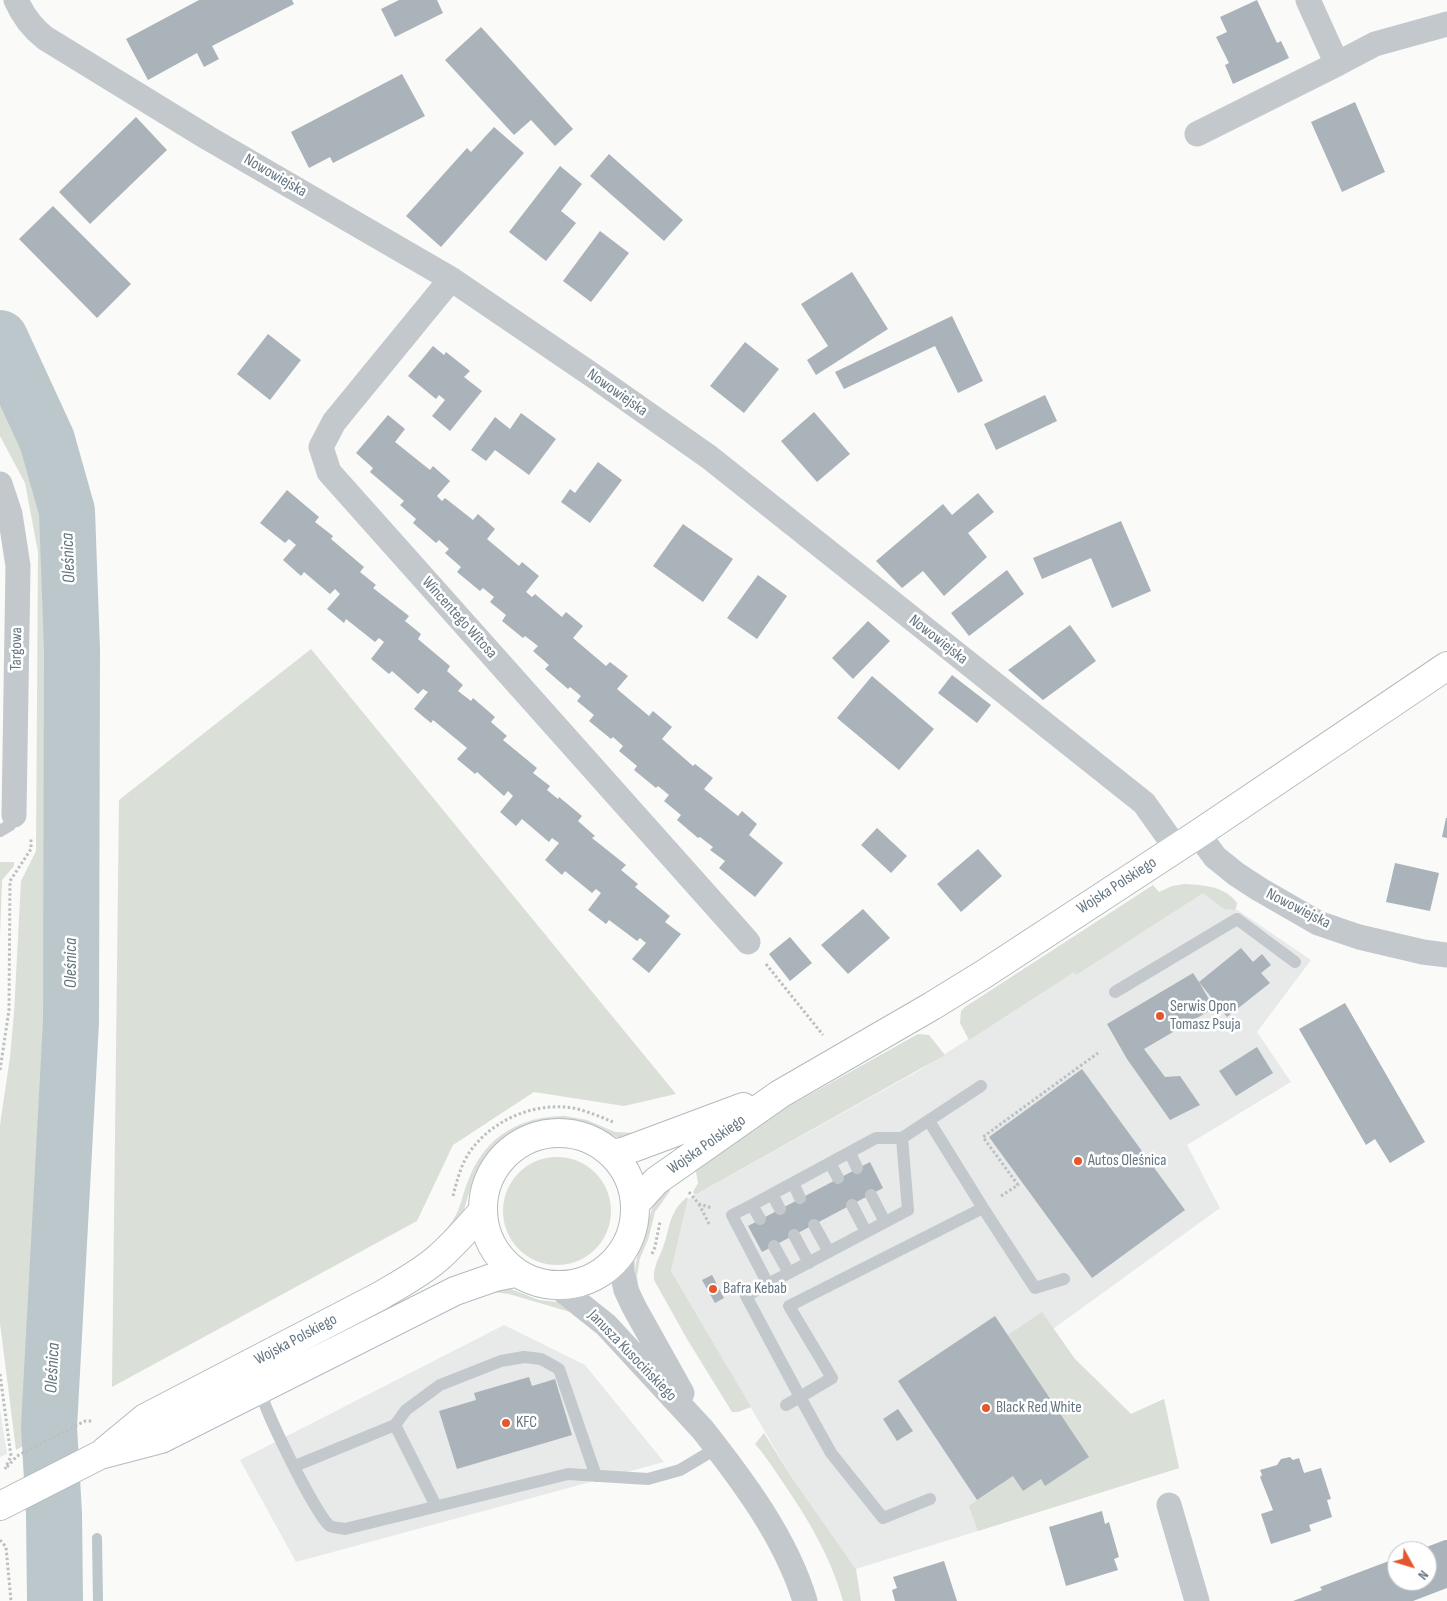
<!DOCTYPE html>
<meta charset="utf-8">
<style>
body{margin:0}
#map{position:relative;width:1447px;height:1601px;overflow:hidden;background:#fafaf8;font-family:"Sofia Sans Condensed",sans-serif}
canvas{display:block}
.north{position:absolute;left:1387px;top:1541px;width:50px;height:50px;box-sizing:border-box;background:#fff;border:1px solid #c1c8cd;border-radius:50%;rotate:129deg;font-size:14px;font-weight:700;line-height:20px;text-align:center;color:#657683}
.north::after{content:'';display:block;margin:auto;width:18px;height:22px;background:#e4572e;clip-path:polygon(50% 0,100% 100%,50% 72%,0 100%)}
</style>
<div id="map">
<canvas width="1447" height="1601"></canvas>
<div class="north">N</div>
</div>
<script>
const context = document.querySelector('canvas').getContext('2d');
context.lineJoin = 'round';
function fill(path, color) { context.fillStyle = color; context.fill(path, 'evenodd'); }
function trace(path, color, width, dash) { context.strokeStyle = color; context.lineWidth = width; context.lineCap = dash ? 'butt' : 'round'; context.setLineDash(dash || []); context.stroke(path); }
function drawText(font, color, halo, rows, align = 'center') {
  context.font = font + ' "Sofia Sans Condensed",sans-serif'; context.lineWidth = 5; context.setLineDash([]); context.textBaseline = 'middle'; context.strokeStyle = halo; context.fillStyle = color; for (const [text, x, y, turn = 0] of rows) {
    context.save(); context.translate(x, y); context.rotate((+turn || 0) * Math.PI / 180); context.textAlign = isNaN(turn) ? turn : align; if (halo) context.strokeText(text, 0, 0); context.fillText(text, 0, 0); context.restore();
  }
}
fill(new Path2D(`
 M1208 890 1311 960 1257 1032 1291 1082 1187 1145 1220 1208 1053 1329 1075 1359 1131 1414 1164 1399 1179 1468 856 1569 792 1478 671 1271 688 1199 920 1070 1197 892Z
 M504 1325 585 1365 664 1462 296 1562 240 1460Z
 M0 1409 7 1454 0 1457Z`), '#e8e9e9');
fill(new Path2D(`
 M0 368 35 441 55 510 61 644 55 1025 43 1299 39 1437 16 1450 0 1323V1125L10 1057 14 1013 21 881 36 851 38 552 25 483 0 436Z
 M311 649 676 1094 624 1106 534 1092 453 1145 417 1221 112 1387 119 800Z
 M0 862H14V866L2 880 0 937Z
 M1185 884C1203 885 1225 886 1237 903L1236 908 1234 910 1224 909 1203 893 1076 975 1074 972 969 1040 960 1023 961 1011 965 1007 1153 885 1159 892 1172 886Z
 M918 1034 929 1035 945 1055 695 1195 693 1192 698 1183 695 1167 766 1119Z
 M565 1116 587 1120 615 1132 636 1133 624 1138 616 1137 590 1126 559 1120 539 1122 511 1133 493 1147 479 1166 471 1186 462 1216 439 1242V1237C463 1213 458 1204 470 1176 487 1135 522 1116 565 1116Z
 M503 1211a54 54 0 1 1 108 0a54 54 0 1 1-108 0Z
 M668 1186 670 1191 655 1212 648 1240 640 1258 637 1276 639 1290 634 1276 637 1256 653 1206Z
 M687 1197 688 1199 671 1271 751 1407 738 1412H732L687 1339 654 1280C653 1268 658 1260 662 1250 671 1228 667 1214 687 1197Z
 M502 1288 511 1289 539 1300 557 1302 570 1312 509 1294 491 1292Z
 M1042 1312 1075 1359 1131 1414 1164 1399 1179 1468 978 1531 969 1506 1013 1476 1041 1479 1045 1486 1089 1457 1008 1335Z
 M764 1433 792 1478 856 1569 861 1601H843C831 1557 808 1519 782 1481 773 1468 765 1455 755 1444Z`), '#dadfd7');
trace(new Path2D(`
 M97 1538 98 1601`), '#bbc7cb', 10);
trace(new Path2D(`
 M0 338 47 440 67 511 72 650 71 1022 49 1427 54 1514 55 1601`), '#bbc7cb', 56);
fill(new Path2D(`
 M199 0H292L294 4 212 46 219 59 204 67 197 53 148 80 126 39Z
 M399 0H437L443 13 395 37 381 9Z
 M1257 0 1277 43 1281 41 1289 58 1233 84 1225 65 1229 63 1216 37 1227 32 1220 17Z
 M481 27 573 129 555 146 531 120 514 135 445 60Z
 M402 74 425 116 333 163 330 157 309 168 291 132Z
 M1355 102 1385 172 1342 192 1311 122Z
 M136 117 167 150 90 224 59 192Z
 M494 127 524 153 441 247 406 216 467 148 471 152Z
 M609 154 683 220 664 241 590 176Z
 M560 166 582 184 561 211 576 223 546 261 509 232Z
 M53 206 131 284 97 318 19 239Z
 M600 231 629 253 591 302 563 281Z
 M852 272 888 329 816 375 807 360 828 346 801 304Z
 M952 316 983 381 958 393 935 346 844 389 835 372Z
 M268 334 301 360 270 400 237 374Z
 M745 342 779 369 744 413 710 386Z
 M433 346 444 355 446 352 470 371 464 377 482 391 450 431 432 416 445 400 439 395 436 399 408 376Z
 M1045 395 1057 421 996 450 984 424Z
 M814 412 850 454 817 482 781 441Z
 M521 413 556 439 529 475 495 450 486 461 471 450 495 417 510 429Z
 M388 415 405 429 395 442 430 470 433 466 450 481 437 496 442 501 445 498 473 520 478 514 495 529 487 539 519 566 522 562 539 576 526 592 532 597 535 594 562 617 566 612 583 626 573 638 606 666 610 662 628 676 617 689 649 716 653 711 672 727 662 739 693 766 695 764 713 778 704 789 738 816 742 811 757 824 749 835 783 863 755 897 719 868 725 861 710 850 713 847 700 837 698 838 677 820 681 815 664 801 669 795 658 786 656 788 634 770 637 766 619 751 623 746 613 737 611 739 589 721 594 715 577 701 581 696 570 687 568 689 545 669 549 665 533 651 538 646 525 636 523 638 502 621 506 615 490 602 494 597 483 588 480 591 457 572 461 567 445 553 449 549 439 540 436 543 413 523 416 519 400 505 404 501 370 472 373 468 356 453Z
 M598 462 622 480 590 523 561 502 570 489 575 493Z
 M287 490 319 517 315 522 333 536 331 539 364 567 360 572 376 585 373 588 409 616 405 621 421 634 418 639 450 666 447 671 463 685 458 691 471 701 473 698 495 717 491 722 507 736 503 740 537 768 533 773 550 786 547 790 558 799 559 797 582 816 578 821 595 836 592 838 626 865 621 870 638 884 635 887 670 916 665 922 681 934 649 973 632 959 646 943 640 938 637 941 609 920 606 924 588 910 601 893 596 889 592 893 565 871 562 875 545 860 559 843 552 838 549 842 522 819 516 826 500 812 513 796 508 791 504 796 477 772 475 774 457 759 467 748 433 720 431 723 414 709 428 692 423 689 418 694 392 671 389 674 371 659 384 642 379 638 375 642 346 619 344 623 327 609 340 594 335 589 330 594 304 572 301 576 283 560 296 545 289 539 285 543 260 523Z
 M978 493 994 512 968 533 987 557 944 596 923 571 902 588 876 561 943 504 952 515Z
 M1121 521 1151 591 1112 608 1091 558 1042 579 1033 558Z
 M683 524 733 559 703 602 653 566Z
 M1007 570 1024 594 969 636 951 613Z
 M758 575 787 596 757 639 727 618Z
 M868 621 890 641 853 679 832 658Z
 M1070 625 1096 661 1043 700 1008 670Z
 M952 675 991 705 977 723 938 693Z
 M872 676 934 729 899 770 837 718Z
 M1446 818H1447V838L1442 837Z
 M877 828 907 856 891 873 861 845Z
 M978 849 1002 876 961 912 937 884Z
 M1395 863 1439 873 1430 911 1386 902Z
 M863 909 890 938 848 974 821 945Z
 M790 937 812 963 790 981 769 954Z
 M1241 948 1253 962 1262 954 1271 965 1261 973 1270 983 1227 1017 1199 982 1214 1008 1144 1049 1165 1077 1180 1076 1200 1105 1170 1120 1127 1059 1107 1024 1193 973 1199 982Z
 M1345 1003 1425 1142 1390 1163 1375 1139 1366 1145 1299 1029Z
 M1257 1047 1273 1073 1236 1096 1219 1071Z
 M1082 1069 1185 1210 1092 1278 989 1137Z
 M870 1162 883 1188 762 1252 748 1226Z
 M712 1275 724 1298 715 1303 702 1280Z
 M995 1316 1089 1457 1045 1486 1041 1479 1023 1491 1013 1476 977 1500 898 1381Z
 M529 1377 532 1386 555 1379 572 1435 457 1469 439 1411 476 1400 474 1393Z
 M898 1409 913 1431 897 1441 883 1419Z
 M1290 1457 1293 1460 1299 1458 1304 1473 1321 1468 1331 1499 1327 1500 1332 1517 1309 1525 1311 1531 1271 1544 1261 1514 1273 1510 1260 1477 1262 1475 1260 1470 1277 1465 1281 1459Z
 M1102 1511 1105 1524 1109 1522 1119 1557 1114 1559 1118 1570 1066 1586 1049 1527Z
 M1445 1540H1447V1588L1413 1601H1293L1322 1590 1320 1587 1397 1558V1581H1427V1551H1416Z
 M944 1561 957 1601H895L892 1590 897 1588 893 1577Z`), '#aab3b9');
const secondary = new Path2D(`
 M483 1209a76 76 0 1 1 152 0a76 76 0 1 1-152 0Z
 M613 1154 625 1151 743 1107
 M638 1201 656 1181 780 1094 932 1006 984 974 1198 834 1447 666
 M105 1451 145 1418 380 1296C400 1284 421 1273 438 1258 454 1244 468 1228 481 1213
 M0 1506 100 1455 161 1439 455 1291 495 1277 515 1273`);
trace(secondary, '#b3babf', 30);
trace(new Path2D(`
 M766 964 823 1035
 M0 1070 9 1010 10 881 31 849V838
 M689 1192 699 1204 712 1208
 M453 1196C457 1180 461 1164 471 1150 494 1119 535 1102 573 1108 587 1111 601 1117 613 1122
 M1001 1196 1018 1185 983 1137 1098 1053
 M699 1204 709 1224
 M652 1254 655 1247 660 1222
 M0 1374 11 1456 5 1469
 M7 1467 17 1456 85 1421H92
 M0 1540 6 1547 11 1601`), '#bbbfc2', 3, [2.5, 2.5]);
trace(new Path2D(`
 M0 831 10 825 14 815
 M1115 992 1237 919 1295 962
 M850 1153 857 1168
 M830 1163 838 1178
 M793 1183 800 1198
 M772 1194 780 1209
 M871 1195 885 1222
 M752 1205 732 1215 768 1284 908 1210 902 1138
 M852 1205 866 1232
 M983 1208 1035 1288 1064 1279
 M760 1219 752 1205 876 1138H902L981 1086
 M814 1225 829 1252
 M794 1235 809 1263
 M774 1246 789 1273
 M768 1284 746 1296 800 1397 832 1378 789 1306 983 1208 929 1121
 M260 1388C261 1405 317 1517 330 1526 334 1528 341 1528 345 1529L568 1474 648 1479 680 1470 717 1448
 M786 1405 800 1397 831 1453 883 1518 930 1499
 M395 1425 436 1506
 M295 1466 395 1425 406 1410 440 1385 501 1361 524 1357 541 1359 559 1369 596 1476`), '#c3c8cc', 12);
trace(new Path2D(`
 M16 0C23 16 31 27 45 38L208 138 451 279 598 379 709 457 1144 803 1176 848
 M1308 0 1337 64 1375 44 1447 24
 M1197 134 1337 64
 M451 279 334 422 321 447 329 472 748 942
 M0 484 10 514 18 566 14 815
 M1198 834 1215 857 1236 874 1259 889 1318 923 1359 937 1423 952 1447 955
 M622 1253V1272L626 1290 634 1307 682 1393
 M557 1286 606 1325 703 1430C743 1481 786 1538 805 1601
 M1169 1505 1197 1601`), '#c3c8cc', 25);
trace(secondary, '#fff', 28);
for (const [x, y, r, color] of [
 [1160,1016,5,"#e4572e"],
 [1078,1161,5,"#e4572e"],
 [713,1289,5,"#e4572e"],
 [986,1408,5,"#e4572e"],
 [506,1423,5,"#e4572e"]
]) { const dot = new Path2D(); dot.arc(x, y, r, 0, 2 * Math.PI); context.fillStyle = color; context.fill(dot); trace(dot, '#fff', 2); }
drawText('16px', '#657683', '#fff', [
 ["Nowowiejska",275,176,30],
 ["Nowowiejska",617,393,35],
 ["Wincentego Witosa",459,618,48],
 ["Nowowiejska",938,640,38],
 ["Targowa",17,649,-89],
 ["Wojska Polskiego",1117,886,-33],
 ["Nowowiejska",1298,909,27],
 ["Wojska Polskiego",707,1145,-35],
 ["Wojska Polskiego",296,1340,-28],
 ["Janusza Kusocińskiego",632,1356,46]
]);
drawText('16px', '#657683', '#fff', [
 ["Serwis Opon",1170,1007],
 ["Tomasz Psuja",1170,1025],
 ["Autos Oleśnica",1088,1161],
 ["Bafra Kebab",723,1289],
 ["Black Red White",996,1408],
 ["KFC",516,1423]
], 'left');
drawText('italic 18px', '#60757c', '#fff', [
 ["Oleśnica",69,558,-92],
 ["Oleśnica",71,963,-90],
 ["Oleśnica",53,1368,-87]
]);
</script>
